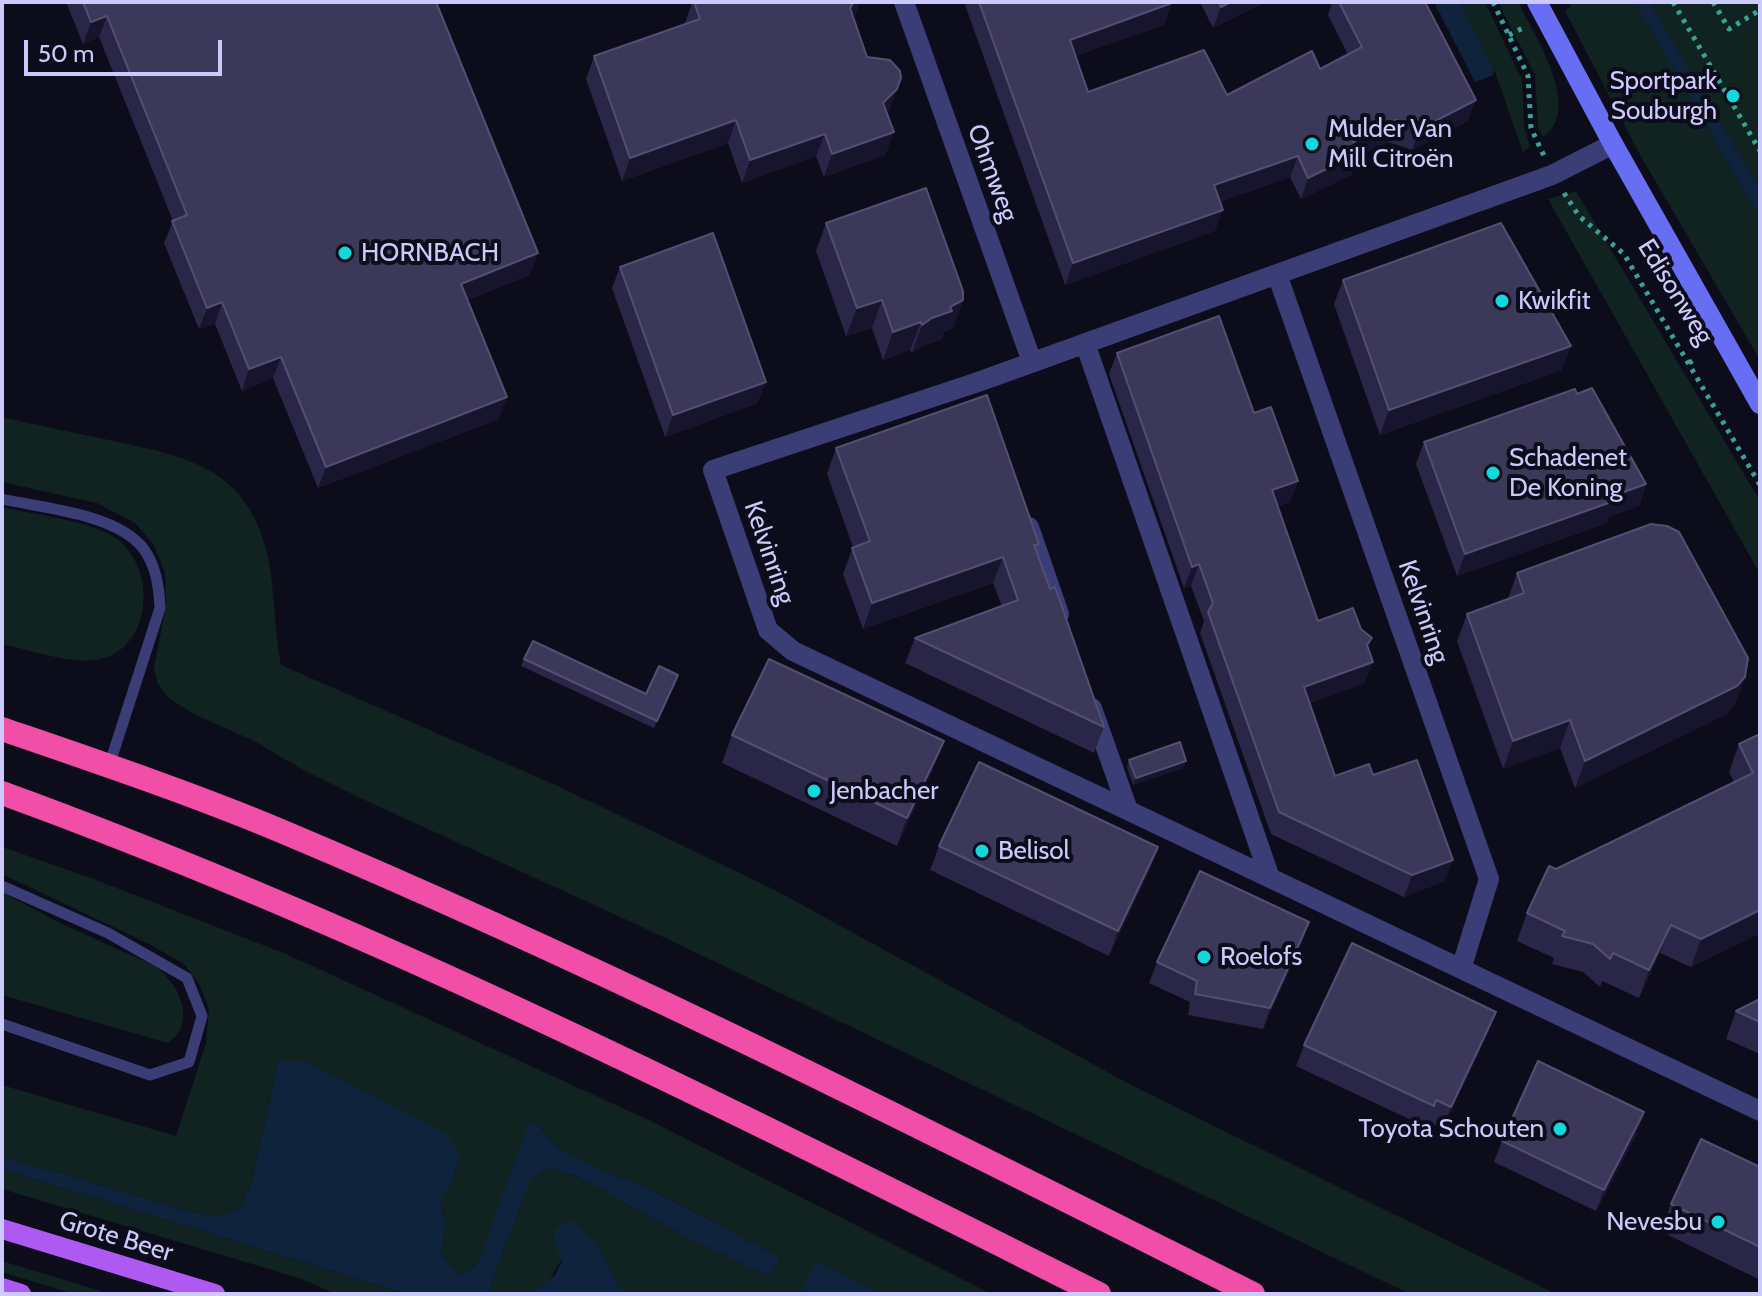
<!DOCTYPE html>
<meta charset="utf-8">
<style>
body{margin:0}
#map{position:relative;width:1762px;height:1296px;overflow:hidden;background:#0d0c1a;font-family:Cabin,sans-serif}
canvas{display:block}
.frame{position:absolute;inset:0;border:4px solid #cccafb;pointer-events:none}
.scale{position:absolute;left:24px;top:40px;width:198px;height:36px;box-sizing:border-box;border:4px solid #cccafb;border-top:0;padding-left:10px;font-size:24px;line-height:28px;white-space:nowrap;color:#cccafb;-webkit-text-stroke:6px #0d0c1a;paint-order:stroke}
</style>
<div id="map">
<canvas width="1762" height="1296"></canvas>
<div class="frame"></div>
<div class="scale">50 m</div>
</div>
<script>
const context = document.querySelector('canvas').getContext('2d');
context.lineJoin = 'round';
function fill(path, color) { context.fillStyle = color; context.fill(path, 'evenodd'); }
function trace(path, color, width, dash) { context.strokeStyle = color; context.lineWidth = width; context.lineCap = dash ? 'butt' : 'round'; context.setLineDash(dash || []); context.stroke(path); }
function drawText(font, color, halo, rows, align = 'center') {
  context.font = font + ' Cabin,sans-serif'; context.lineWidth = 8; context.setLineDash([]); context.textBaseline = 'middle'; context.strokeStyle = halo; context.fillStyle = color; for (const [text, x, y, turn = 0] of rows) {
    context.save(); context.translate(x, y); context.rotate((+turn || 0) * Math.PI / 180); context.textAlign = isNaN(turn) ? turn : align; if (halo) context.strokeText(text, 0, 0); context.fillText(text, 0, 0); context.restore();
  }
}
fill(new Path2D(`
 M1460 2H1485L1522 80 1524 127 1530 147 1523 152 1494 69Z
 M1498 2H1518C1533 33 1584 109 1543 137L1538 128 1535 75Z
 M1569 2H1634L1760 218V360L1639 153 1565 11 1571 6Z
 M1650 2H1760V189Z
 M1576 191 1760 501V574L1548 199Z
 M2 417C38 425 73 433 109 440 176 455 239 463 263 539 276 580 273 623 281 665L562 788 773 889 1133 1086 1556 1294H1410L638 925 371 803 305 771 254 741 192 713 167 697 157 682 154 668 166 605 165 573 154 545 135 523 97 503 2 482Z
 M2 507C32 514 83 520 109 534 157 559 155 643 104 658 77 667 31 650 2 644Z
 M2 847 91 878 286 954 653 1122 991 1294H881L817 1262 802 1289 811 1294H627L620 1289 595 1242C586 1247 572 1251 564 1258 552 1270 552 1285 532 1294H490L493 1278 531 1178 548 1168 576 1176 688 1238 769 1275 781 1258C738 1235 695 1212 651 1190 611 1171 562 1162 537 1123L478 1263 462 1275 454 1270 441 1255 446 1222 440 1205 451 1184 279 1061 251 1184 240 1208 221 1216 195 1213 2 1156V1085L176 1136 206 1043 209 1008 198 982 184 964 147 943 2 874Z
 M2 892 60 923 155 966C179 984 198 1022 168 1043L2 995Z
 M2 1169 407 1294H336L299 1278 2 1189Z
 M2 1261 111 1294H74L2 1272Z`), '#102321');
fill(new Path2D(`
 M1434 2H1460L1494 69 1493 75 1475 82Z
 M1634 2H1650L1760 189V218Z
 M279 1060 307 1062 447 1134 460 1154 451 1184 440 1205 446 1222 441 1255 454 1270 462 1275 478 1263 529 1122 537 1123C562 1162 611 1171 651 1190 695 1212 738 1235 781 1258L769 1276 688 1238 576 1176 548 1168 531 1179 493 1278 490 1294H407L2 1169V1156L195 1213 221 1216 240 1208 251 1184Z
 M572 1221 595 1242 620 1288 627 1294H532L555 1275 563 1259 557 1250 553 1233 563 1222Z
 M817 1261 881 1294H811L801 1289Z`), '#0f233c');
trace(new Path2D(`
 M1493 2 1528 76 1531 128 1544 156
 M1673 2 1760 151
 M1713 2 1729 29 1760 10
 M1509 35 1525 27
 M1564 193 1579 216 1624 254 1760 485
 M1689 363 1697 358`), '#36a394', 5, [4, 6]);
trace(new Path2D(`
 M2 499C43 508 116 514 143 548 156 565 159 587 160 608L109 766
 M2 886 108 933 187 978 202 1016 189 1062 150 1075 2 1024`), '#3b3d76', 11);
trace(new Path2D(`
 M904 2 1032 362
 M1613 144 1552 175 978 382 713 470 768 630 793 651 1760 1111
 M1277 274 1489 879 1461 969
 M1085 343 1270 878
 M1029 527 1059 614
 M1092 708 1128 810`), '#3b3d76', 20);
trace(new Path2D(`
 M1537 2 1613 144 1760 404`), '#686ef3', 20);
trace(new Path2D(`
 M2 1229 215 1294
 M2 1288 21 1294`), '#ae5af2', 20);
trace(new Path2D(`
 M2 729C95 761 190 793 281 831 612 970 932 1133 1253 1294
 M2 793C381 931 739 1114 1099 1294`), '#f14ea7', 24);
fill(new Path2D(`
 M66 2H436L530 275 467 300 499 419 318 488 273 378 242 391 215 324 199 329 164 243 173 221 99 37 83 44Z
 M692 2H860L856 13 853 17 889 112 887 114 894 132 885 155 824 177 816 156 742 183 728 143 622 181 586 79 594 56 685 24Z
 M964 2H1171L1172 3 1164 25 1075 56 1088 92 1227 95 1320 69 1348 55 1328 15 1332 2H1425L1468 121 1412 150 1388 142 1357 157 1351 175 1301 199 1290 177 1220 202 1215 231 1065 285Z
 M1200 2H1265L1213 28Z
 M826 223 963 300 953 328 944 332 942 339 922 346 912 353 910 350 883 360 872 328 846 336 816 251Z
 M620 267 758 403 665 437 612 288Z
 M1343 280 1562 370 1380 435 1334 304Z
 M1117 353 1254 413 1298 481 1290 502 1277 507 1318 621 1368 648 1365 683 1310 703 1335 776 1373 775 1445 881 1404 897 1271 834 1200 633 1204 621 1191 586 1184 588 1109 374Z
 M1577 394 1646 484 1639 506 1609 517 1607 523 1457 576 1416 464 1424 442Z
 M836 448 1037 552 1050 589 1104 727 1094 753 905 663 915 638 1002 606 993 583 863 629 843 574 853 547 827 474Z
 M1517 573 1745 677 1735 704 1727 714 1575 788 1560 748 1503 769 1457 641 1467 614 1508 599Z
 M524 659 646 694 676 682 654 728 521 666Z
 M1760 734V933L1691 967 1660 953 1639 998 1602 981 1600 987 1583 972 1552 964 1554 958 1517 941 1527 913 1556 869 1734 782 1729 772 1739 744Z
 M732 735 933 769 897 846 722 763Z
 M1129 760 1184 768 1133 785 1127 767Z
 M939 846 1158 847 1149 871 1109 956 930 870Z
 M1309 922 1301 944 1263 1029 1188 1015 1190 1002 1149 983 1157 962Z
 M1760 999V1054L1726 1039 1736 1011Z
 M1496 1012 1488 1033 1443 1128 1428 1122 1426 1127 1296 1066 1304 1045Z
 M1637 1134 1596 1211 1494 1162 1502 1141Z
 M1760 1167V1280L1660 1231 1671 1204Z`), '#2a2647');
fill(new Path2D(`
 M854 2H860L856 13 841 31 850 8Z
 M1231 2H1265L1213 28 1221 7Z
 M1172 3 1164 25 1062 61 1070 40Z
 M107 16 99 37 83 44 91 22Z
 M897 89 889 112 875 126 883 103Z
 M1476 100 1468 121 1412 150 1420 129Z
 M736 120 728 143 622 181 630 158Z
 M1395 120 1388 142 1357 157 1351 175 1301 199 1308 178 1353 142Z
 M894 132 885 155 824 177 832 154Z
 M825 134 816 156 742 183 750 160Z
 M1298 156 1290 177 1207 207 1214 185Z
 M1223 210 1215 231 1065 285 1073 263Z
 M538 253 530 275 453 305 461 284Z
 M882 300 872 328 846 336 857 308Z
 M963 300 953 328 944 332 942 339 922 346 912 353 922 325Z
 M222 302 215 324 199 329 207 308Z
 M921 322 910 350 883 360 893 332Z
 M1571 346 1562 370 1380 435 1389 410Z
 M281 357 273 378 242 391 249 369Z
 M766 382 758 403 665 437 673 415Z
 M507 397 499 419 318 488 326 467Z
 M1298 481 1290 502 1264 512 1272 490Z
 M1646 484 1639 506 1609 517 1607 523 1457 576 1465 554Z
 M1003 557 993 583 863 629 872 603Z
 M1199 564 1191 586 1184 588 1192 567Z
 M1373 662 1365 683 1296 708 1304 687Z
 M1745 677 1735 704 1727 714 1575 788 1585 761Z
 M1570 720 1560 748 1503 769 1513 741Z
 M944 741 933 769 897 846 907 818Z
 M1186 761 1184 768 1133 785 1136 778Z
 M1158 847 1149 871 1109 956 1118 931Z
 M1453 860 1445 881 1404 897 1412 875Z
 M1760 910V933L1691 967 1701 939Z
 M1309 922 1301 944 1263 1029 1270 1008Z
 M1671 925 1660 953 1639 998 1649 970Z
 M1496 1012 1488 1033 1443 1128 1451 1107Z
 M1644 1112 1637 1134 1596 1211 1604 1190Z`), '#17142d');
const building = new Path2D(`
 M83 2H436L538 253 461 284 507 397 326 467 281 357 249 369 222 302 207 308 172 221 187 215 107 16 91 22Z
 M694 2H854L850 8 867 57 890 60 900 71 901 78 897 89 883 103 894 132 832 154 825 134 750 160 736 120 630 158 594 56 700 19Z
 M979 2H1171L1172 3 1070 40 1088 92 1204 50 1227 95 1312 51 1320 69 1362 47 1339 2H1425L1476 100 1420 129 1395 120 1353 142 1359 153 1308 178 1298 156 1214 185 1223 210 1073 263Z
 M1219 2H1231L1221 7Z
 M926 188 963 291V300L950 307 952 311 932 318 922 325 921 322 893 332 882 300 857 308 826 223Z
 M1501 223 1571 346 1389 410 1343 280Z
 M713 233 766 382 673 415 620 267Z
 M1219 316 1254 413 1271 407 1298 481 1272 490 1318 621 1353 608 1361 629 1372 638 1367 645 1373 662 1304 687 1335 776 1369 764 1373 775 1417 760 1453 860 1412 875 1279 812 1208 612 1213 603 1199 564 1192 567 1117 353Z
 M1592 388 1646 484 1613 496 1614 501 1465 554 1424 442 1575 389 1577 394Z
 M987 395 1039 544 1034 545 1050 589 1055 587 1104 727 915 638 1018 600 1003 557 872 603 852 548 870 541 836 448Z
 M1651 524 1667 526 1679 532 1748 658 1745 677 1737 686 1585 761 1570 720 1513 741 1467 614 1524 593 1517 573Z
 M533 641 646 694 659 666 678 675 657 721 524 659Z
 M769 659 944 741 907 818 732 735Z
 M1760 734V910L1701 939 1671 925 1649 970 1613 953 1610 959 1593 944 1562 936 1565 931 1527 913 1549 866 1556 869 1753 773 1739 744Z
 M1180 742 1186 761 1136 778 1129 760Z
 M979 762 1158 847 1118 931 939 846Z
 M1200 871 1309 922 1270 1008 1195 994 1197 981 1157 962Z
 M1352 943 1496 1012 1451 1107 1436 1100 1434 1106 1304 1045Z
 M1760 999V1022L1736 1011Z
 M1538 1061 1644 1112 1604 1190 1502 1141Z
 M1701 1139 1760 1167V1247L1671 1204Z`);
fill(building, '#3c385a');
trace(building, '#524f73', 2);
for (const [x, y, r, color] of [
 [1733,96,8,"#12d8de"],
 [1312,144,8,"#12d8de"],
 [345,253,8,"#12d8de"],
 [1502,301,8,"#12d8de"],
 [1493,473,8,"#12d8de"],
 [814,791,8,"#12d8de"],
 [982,851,8,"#12d8de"],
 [1204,957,8,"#12d8de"],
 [1560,1129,8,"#12d8de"],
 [1718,1222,8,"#12d8de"]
]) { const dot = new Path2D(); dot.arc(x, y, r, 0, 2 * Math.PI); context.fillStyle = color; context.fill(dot); trace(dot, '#0d0c1a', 3); }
drawText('26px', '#cccafb', '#0d0c1a', [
 ["Sportpark",1717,81,"right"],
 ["Souburgh",1717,111,"right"],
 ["Mulder Van",1328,129],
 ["Mill Citroën",1328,159],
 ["HORNBACH",361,253],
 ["Kwikfit",1518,301],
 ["Schadenet",1509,458],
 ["De Koning",1509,488],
 ["Jenbacher",830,791],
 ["Belisol",998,851],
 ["Roelofs",1220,957],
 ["Toyota Schouten",1544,1129,"right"],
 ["Nevesbu",1702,1222,"right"]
], 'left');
drawText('26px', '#cccafb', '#0d0c1a', [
 ["Ohmweg",992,173,70],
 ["Edisonweg",1675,292,58],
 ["Kelvinring",769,553,71],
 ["Kelvinring",1423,612,71],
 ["Grote Beer",116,1237,17]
]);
</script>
